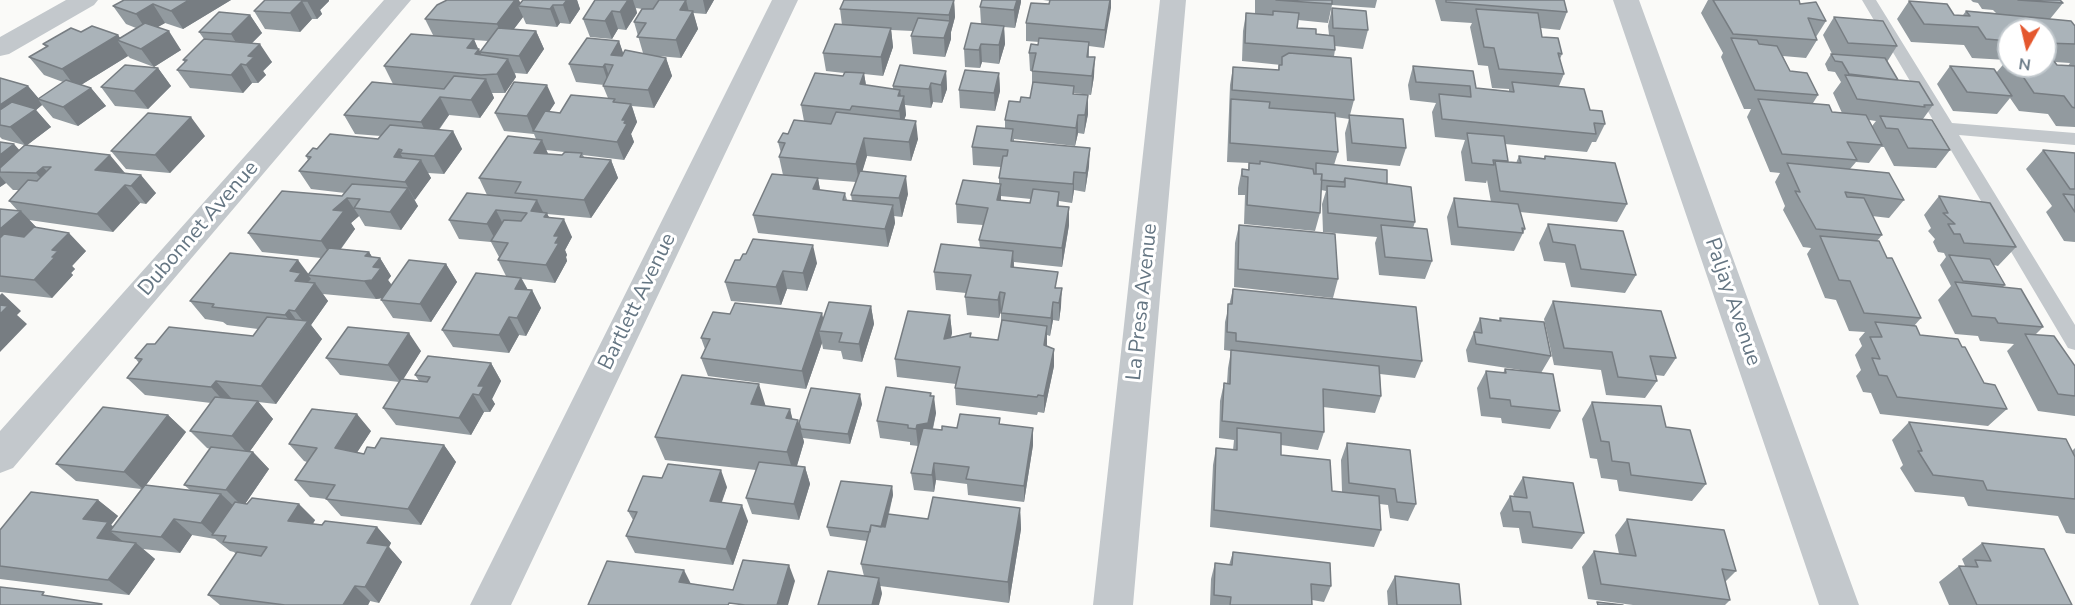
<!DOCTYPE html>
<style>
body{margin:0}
#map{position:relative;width:2075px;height:605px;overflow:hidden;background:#fafaf8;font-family:"Nunito Sans",sans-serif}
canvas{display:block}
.north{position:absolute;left:1997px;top:18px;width:60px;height:60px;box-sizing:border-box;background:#fff;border:2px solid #c1c8cd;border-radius:50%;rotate:188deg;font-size:16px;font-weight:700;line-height:24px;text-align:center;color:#657683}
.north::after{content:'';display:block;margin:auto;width:21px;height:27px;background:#e4572e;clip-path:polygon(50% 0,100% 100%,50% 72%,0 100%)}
</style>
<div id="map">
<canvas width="2075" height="605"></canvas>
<div class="north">N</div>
</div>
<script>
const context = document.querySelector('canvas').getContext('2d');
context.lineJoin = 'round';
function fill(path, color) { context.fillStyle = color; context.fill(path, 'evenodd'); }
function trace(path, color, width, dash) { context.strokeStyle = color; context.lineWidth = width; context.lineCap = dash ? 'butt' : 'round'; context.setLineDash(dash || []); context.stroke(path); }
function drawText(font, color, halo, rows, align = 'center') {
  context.font = font + ' "Nunito Sans",sans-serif'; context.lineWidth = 6; context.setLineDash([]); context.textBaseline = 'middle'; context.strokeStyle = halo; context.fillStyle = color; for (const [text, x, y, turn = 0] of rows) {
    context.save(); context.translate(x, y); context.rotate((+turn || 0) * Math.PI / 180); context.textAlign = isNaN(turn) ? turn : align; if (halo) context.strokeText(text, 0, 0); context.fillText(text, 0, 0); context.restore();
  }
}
fill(new Path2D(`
 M1862 0H1876L1952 123 2075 133V145L1959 135 2075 325V350L2068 348Z`), '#c3c8cc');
fill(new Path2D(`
 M66 0H98L94 5 9 54 0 56V37Z
 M384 0H411L13 468 0 473V431Z
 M772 0H798L511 605H470Z
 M1160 0H1186L1133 605H1093Z
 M1613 0H1639L1859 605H1819Z`), '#c3c8cc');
fill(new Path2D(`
 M231 0 183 29 165 23 157 27 181 50 154 67 130 58 128 56 81 85 91 88 106 106 78 126 53 118 42 105 36 110 51 127 27 145 125 173 156 193 146 204 140 203 113 232 29 220 36 227 86 251 72 266 75 269 71 273 73 275 52 298 0 292V209L18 211 9 201 19 190H13L6 183 0 187V142L19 150 24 145 2 139 0 137V78L28 86 39 99 63 82 44 75 29 57 46 47 43 44 81 32 118 35 120 38 136 28 126 24 113 6Z
 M265 0H329V1L320 10 322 14 317 19H312L300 32 265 29 254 11Z
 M577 0 580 9 570 24 560 23 557 27 526 24 523 17 514 29 536 31 544 49 527 74 515 73 516 77 505 93H492L494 98 480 118 449 115 439 130 453 131 462 149 444 174 428 173 431 178 414 200 418 206 401 230 365 226 359 216 351 223 355 229 341 249 369 252 372 257 380 258 391 276 388 280 392 285 446 264 457 282 431 322 393 318 381 300 382 298 376 299 323 294 328 301 311 325 322 339 276 404 258 402 273 419 250 451 253 452 269 469 245 504 315 520 313 524 377 527 391 543 389 547 402 562 379 603 370 601 368 605H220L208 595 236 554 234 552 230 551 215 539 192 535 180 553 143 549 155 559 129 595 0 579V530L98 500 118 516 111 525 113 526 141 489 76 481 56 464 168 415 186 432 146 485 190 490 184 485 210 449 207 448 190 431 211 403 145 395 127 378 139 363 135 358 155 344 253 336 258 329 227 325 223 322 205 319 190 301 309 274 321 258 262 252 248 233 342 196 345 193 311 189 299 171 308 160 306 156 317 149 378 139 381 136 355 134 344 115 393 84 384 66 433 35 425 19 520 3ZM474 40 488 41 480 52Z
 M595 0H714L706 14 693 13 698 29 681 58 658 56 666 58 672 76 654 108 632 106 637 122 631 134 634 142 624 160 583 155 584 157 611 160 618 178 591 218 547 214 549 217 572 237 565 250 567 255 566 257 567 261 555 283 522 279 528 290H532L541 308 526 336 519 335 509 353 453 347 442 330 506 276 498 260 499 257 491 242 459 239 449 220 487 195 479 178 536 139 534 134 504 131 495 113 555 103 549 112 560 113 608 98 603 86 604 85 576 82 569 64 619 41 623 53H643L634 22 642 9 636 8 637 13 626 30 618 29 612 39 590 37 583 19ZM546 150 564 152 562 155 548 154Z
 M954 0 955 17 951 32V39L945 57 913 54 911 36 913 31 891 30 893 47 883 76 864 74 866 85 893 89V86L946 71 947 89 942 103 933 102 931 108 905 105 906 115 904 120 918 139 911 161 867 156 862 171 908 194 902 217 894 216 895 223 888 247 758 233 753 215 783 175 779 157 781 153 778 142 804 121 801 105 843 76 844 73 826 71 823 53 842 25 840 9ZM818 179 856 182 851 195 852 201 847 200 845 193 820 190Z
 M982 0H1021V2L1015 28 1004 27 1005 44 999 64 982 62 980 68 965 67 964 49 981 24 980 7Z
 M1043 0H1111L1104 48 1089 46V57L1094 76 1091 95 1074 93V94L1088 95V114L1084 134 1078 133 1075 146 1014 139V141L1089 166 1085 192 1074 190 1072 203 1059 201V206L1069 225 1062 267 1014 262V267L1057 288 1061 306 1059 321 1053 320 1050 336 1047 335V346L1054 349V366L1044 413 1038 412 1037 415 956 405 955 388 956 384 897 377 895 359 950 315 952 333 951 337 971 333V337L998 340 1001 325V310L999 318 967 315 965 297 966 293 936 290 934 272 980 248 979 240 983 225 957 223 956 204 999 184V178L1001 167 973 165 972 147 1005 128V120L1020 102 1030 98 1032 89V71H1030L1029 53 1038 45 1039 42 1026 41V23L1049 4 1050 1ZM1001 196 1031 199 1030 203 1001 201Z
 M1255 0H1377L1375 8 1332 5 1328 23 1298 20 1297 28 1316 34 1329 35 1328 26 1332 8 1368 30 1363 49 1335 46V50L1334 56 1354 100 1350 115 1406 148 1400 166 1347 161 1345 133 1349 119 1335 117 1338 152 1334 165 1387 184 1415 222 1413 228 1432 261 1425 279 1379 275 1375 243 1377 237 1323 232 1322 204 1326 191 1321 190 1320 213 1315 231 1244 224 1245 195H1238V188L1242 169 1248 170 1249 163 1227 162 1230 85 1233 67 1278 70 1279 65H1281L1242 61 1243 31 1246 13 1255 14Z
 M1435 0H1564L1567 12 1560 30 1541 28 1542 37 1562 54 1560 59 1564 74 1559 86 1590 110 1605 124 1596 142H1592L1587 152 1505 144 1508 162 1516 163 1519 156 1544 158 1545 156 1627 204 1617 222 1520 212 1525 229 1514 251 1451 245 1447 217 1454 198 1491 202 1487 180 1486 183 1465 181 1461 152 1465 140 1435 137 1432 112 1436 103 1410 100 1408 85 1413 66 1476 88 1509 91V89L1492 88 1488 66 1478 65 1470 27 1472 23 1441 21Z
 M1708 0H1791L1800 4 1826 21 1816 37 1817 40 1806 58 1783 56 1790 71 1818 95 1813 103 1832 112 1842 113 1833 93 1841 82 1835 72 1828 71 1825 64 1831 54H1832L1823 35 1834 17 1897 46 1887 62 1898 80 1933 105 1923 119 1950 150 1936 168 1894 166 1884 147H1881L1869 163 1856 162 1850 169 1904 200 1889 218 1872 216 1882 235 1877 241 1921 318 1914 326 1920 335 1962 347 1984 383 2007 409 1988 426 1880 414 1871 393 1863 392 1856 376 1861 370 1855 355 1862 346 1859 339 1865 332 1849 331 1836 300 1825 298 1807 254 1811 248 1803 247 1783 210 1785 206 1775 182 1780 173 1770 172 1747 117 1751 109H1744L1721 57 1723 53 1701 13ZM1869 120 1876 121 1872 126Z
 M1971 0H2060L2063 3 2050 19 2075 26V127L2056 126 2048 114 2019 111 2010 98 1997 114 1953 111 1937 84 1950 66 1996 73 2007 60 1972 58 1964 45 1911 42 1897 19 1909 1 1954 15H1963L1966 11 1996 13 1993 10 1982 9 1978 3 1973 2ZM2009 30H2045V66H2009ZM2055 62 2070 63 2068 66 2057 65Z
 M250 15 262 33 252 43 272 62 263 71 266 75 258 83H252L243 93 190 88 177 70 185 63 183 60 204 39 199 32Z
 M158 68 171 86 148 109 115 106 101 87Z
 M999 73 1000 91 995 111 960 108 959 90Z
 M205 136 170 173 126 169 111 151Z
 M2043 150 2075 153V242L2064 241 2046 212 2052 206 2026 169Z
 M1939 196 2016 247 1998 266 1994 265 2005 285 2003 287 2043 327 2035 335 2075 366V416L2038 411 2007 351 2014 344 1980 341 1978 336 1955 334 1938 300 1951 286 1940 265 1946 257 1944 253 1938 252 1933 242 1935 239 1928 231 1931 228 1924 215Z
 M1548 224 1636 275 1625 293 1571 287 1565 263 1544 261 1539 243Z
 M1239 225 1338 279 1333 298 1234 287 1235 243Z
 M740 260 817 263 807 291 787 289 781 305 731 301 725 282Z
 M1233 289 1422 361 1415 378 1380 374 1381 396 1375 413 1323 407 1324 432 1318 450 1281 445V455L1332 491 1342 492 1341 460 1347 443 1416 504 1408 521 1390 518 1388 505 1380 504 1381 530 1374 547 1210 527 1213 465 1216 448 1233 450 1234 440 1219 438 1220 401 1224 383H1227L1228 368 1231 351 1224 350 1225 322Z
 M1553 301 1676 358 1664 376 1656 375 1657 381 1645 398 1606 395 1601 370 1554 365 1544 319Z
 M871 306 874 324 862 362 843 359 841 351 823 349 822 343 806 389 708 376 701 358 705 349 701 338 730 314 823 318Z
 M1480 318 1499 320 1500 318 1551 356 1541 373 1560 411 1550 429 1502 423 1501 418 1481 416 1477 388 1486 371 1503 373 1505 369 1527 371 1468 362 1466 350Z
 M421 351 403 379 419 381 415 375 491 363 501 381 492 399 495 404 490 412H484L471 435 396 425 383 408 399 382 340 375 326 358Z
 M931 396 936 413 933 429 942 430 957 428 1000 418V424L1033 428V445L1024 502 968 495 967 484 936 480 934 492 914 490 911 473 918 446 910 445V442L880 438 877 421Z
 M1592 402 1666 427 1706 484 1692 501 1619 491 1617 480 1601 478 1597 459 1590 458 1582 419Z
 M862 404 850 444 803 438 804 442 797 466 805 467 810 484 799 520 752 514 746 498 756 470 665 460 655 437 765 406 790 409 792 419 799 423Z
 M1909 422 2072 451 2075 448V534L2066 533 2058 516 1968 506 1964 497 1915 492 1900 468 1903 465 1892 440Z
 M371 431 357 452 364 454 375 448 444 445 456 462 421 525 341 516 326 499 310 497 295 480 307 462 304 461 289 444Z
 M1523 477 1584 533 1572 549 1522 543 1519 528 1503 527 1500 513 1510 496H1514L1513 494Z
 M892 486 893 495 889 514 928 519 1020 508 1021 529 1009 603 880 586 882 594 864 576 861 564 867 541 830 536 827 527Z
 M727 487 722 502 748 521 733 565 635 553 626 536 633 520 628 511Z
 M1627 519 1736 571 1725 582 1730 600 1725 605H1633L1588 599 1582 567 1594 551 1619 554 1615 535Z
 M1982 543 2072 605H1949L1939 582 1959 566H1965L1962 559Z
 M1233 552 1331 586 1324 602 1312 600V605H1210L1211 579 1215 563 1229 565Z
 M1395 576 1461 605H1388L1387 591Z`), '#929a9f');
fill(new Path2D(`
 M189 0H231L183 29 171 11Z
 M308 0H329V1L320 10 322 14 317 19 307 1Z
 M515 0H519L522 6H518L523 17 504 42 497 24Z
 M567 0H577L580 9 570 24 563 5Z
 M628 0H633L637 13 626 30 620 12Z
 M686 0 690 16 693 11 698 29 681 58 676 40 680 10Z
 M703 0H714L706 14Z
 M954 0 955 17 951 32V39L945 57 944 38 949 22V15Z
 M1017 0H1021V2L1015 28 1014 10Z
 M1110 0H1111V8L1104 48 1105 30Z
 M302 1 312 19 300 32 290 13Z
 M153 4 165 23 148 33 136 14Z
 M553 5 560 23 557 27 550 9Z
 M612 11 618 29 612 39 605 21Z
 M250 15 262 33 242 53 231 34Z
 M1004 26 1005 44 999 64V45Z
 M891 28 893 47 883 76 881 57Z
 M169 31 181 50 154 67 141 49Z
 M536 31 544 49 527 74 519 56Z
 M118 35 123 42 117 40 128 56 76 88 62 69Z
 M474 39 478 49H479L487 68 467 48Z
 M619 41 625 59 611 55Z
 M260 44 272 62 263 71 266 75 258 83 246 65 248 56Z
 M981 44 982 62 980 68 979 50Z
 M1095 57 1094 76 1091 95 1092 76Z
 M666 58 672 76 654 108 648 90Z
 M508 59 516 77 505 93 497 74Z
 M241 64 252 83 243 93 231 75Z
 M605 64 611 82 609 85 603 67Z
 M158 68 171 86 148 109 134 91Z
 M946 71 947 89 942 103 941 85Z
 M864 73 867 92 860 84Z
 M999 73 1000 91 995 111 994 93Z
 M486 79 494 98 480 118 471 100Z
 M931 83 933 102 931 108 929 89Z
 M547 85 555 103 536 131H533L527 116Z
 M28 86 40 100 38 99 42 105 36 110 51 127 26 146 10 127 0 125V105Z
 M91 88 106 106 78 126 63 107Z
 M900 90 902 103 904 96 906 115 901 129 898 96Z
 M1088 95V114L1084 134 1085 115Z
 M440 97 449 115 430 141 421 122Z
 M631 104 637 122 631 134 634 142 624 160 617 142 622 120Z
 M1078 115V133L1075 146 1076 128Z
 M191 117 205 136 170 173 155 155Z
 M916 121 918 139 911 161 909 142Z
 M453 131 462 149 444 174 434 156Z
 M864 138 867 156 859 183 856 164Z
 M542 140 550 158 534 153Z
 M14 144 30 162 0 172V155Z
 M1090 148 1089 166 1085 192 1086 173Z
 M399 149 401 153H400L409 169 394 157Z
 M110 155 125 173 95 170Z
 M421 160 431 178 415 200 405 182Z
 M611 160 618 178 591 218 584 200Z
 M43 167 59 185 53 191 36 173Z
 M1074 172V190L1072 203 1073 184Z
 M141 175 156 193 146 204 131 186Z
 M0 176 6 183 0 187Z
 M906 176 908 194 902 217 899 198Z
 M818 178 821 196 813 189Z
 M1001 184V202L997 200Z
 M125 185 140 203 113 232 97 214Z
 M408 188 418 206 401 230 390 212Z
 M347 198 359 216 351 223 355 229 333 259 321 241 333 210Z
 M537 200 545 216 547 213 555 231 531 211Z
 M893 205 895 223 888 247 885 229Z
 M1069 207V225L1062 267V248Z
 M496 210 505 228 496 241 487 224Z
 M21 211 38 229 0 252V229Z
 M564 219 572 237 565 250 567 255 566 257 567 261 555 283 546 265 554 236Z
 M69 233 86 251 72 266 75 269 71 273 73 275 52 298 34 280 52 257V250Z
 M813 245 817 263 807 291 803 273Z
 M1013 251 1014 269 1011 267Z
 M369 252 376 263 380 258 391 276 388 280 392 286 384 298 376 299 364 281 365 256Z
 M298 260 310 276 308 275 311 279 308 282 315 283 328 301 311 325 322 339 276 404 261 386 306 325 295 311V281L290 271Z
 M446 264 457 282 431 322 420 304Z
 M783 271 787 289 781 305 776 287Z
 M521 278 530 294 532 290 541 308 526 336 517 318 515 289Z
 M1062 288 1061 306 1059 321V303Z
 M1000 292 1001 310 999 318 998 300Z
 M2 293 21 311 17 315 27 324 0 352V295Z
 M1053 302V320L1050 336 1051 318Z
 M871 306 874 324 862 362 859 344Z
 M289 310 302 328 299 333 285 315Z
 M822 313 826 330 819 331 822 343 806 389 802 371Z
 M950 315 952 333 946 357 944 339Z
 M509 317 519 335 509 353 499 335Z
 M1047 326V344L1044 363V345Z
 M409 333 421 351 401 383 388 365Z
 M1054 349V366L1044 413V396Z
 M491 363 501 381 492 399 495 404 490 412 479 395 478 386Z
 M216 381 232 399 227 405 211 387Z
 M759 384 766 407 751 404Z
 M931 393 932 405 934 396 936 413 930 440 918 446 916 429Z
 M473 394 484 412 471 435 459 418Z
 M860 394 862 404 850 444 848 434Z
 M258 401 273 419 248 454 232 436Z
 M790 409 795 429 798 420 804 442 794 475 787 452 786 418Z
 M357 414 371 431 349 465 335 448Z
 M168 415 186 432 143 489 124 472Z
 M1033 428V445L1024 502V486Z
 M444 445 456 462 421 525 408 509Z
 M253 452 269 469 243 507 226 490Z
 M934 463 936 480 934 492 932 475Z
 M805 467 810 484 799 520 794 504Z
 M721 470 727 487 716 517 710 501Z
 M892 486 893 495 881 542 879 534Z
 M221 494 238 510 215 536 201 523Z
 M98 500 118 516 111 525 121 532 110 531 125 543 97 538 83 519Z
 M299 504 315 520 304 537 288 521Z
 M742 505 748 521 733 565 726 549Z
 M1020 508 1021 529 1009 603 1008 582Z
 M174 519 192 535 180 553 161 537Z
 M377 527 391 543 389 547 402 562 379 603 365 587 367 543Z
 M136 543 155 559 129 595 108 580Z
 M789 565 795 581 788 605H777Z
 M684 570 692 586 679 582Z
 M879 578 882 594 879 605H872Z
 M355 586 370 601 368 605H343Z`), '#777d82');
const building = new Path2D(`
 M124 0H189L171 11 153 4 136 14 113 6Z
 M265 0H308L307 1H302L290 13 254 11Z
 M447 0H515L497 24 425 19 437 5Z
 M523 0H567L563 5H553L550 9 518 6Z
 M595 0H628L620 12 612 11 605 21 583 19Z
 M659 0H686L680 10 693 11 676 40 637 37 646 23 634 22 642 9H653Z
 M844 0H954L949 15 840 9Z
 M982 0H1017L1014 10 980 7Z
 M1050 0H1110L1105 30 1026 23 1031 3 1049 4Z
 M1276 0H1332V4Z
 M1446 0H1564L1567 12 1446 2Z
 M1713 0H1799L1800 4 1816 2 1826 21 1808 18 1817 40 1733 34Z
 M2018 0H2060L2063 3Z
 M1909 1 1947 4 1954 15 1970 16 1966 11 2071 21 2075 26V44L2045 43V30H2009V41L1986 39 1978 27 1924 24Z
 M1332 8 1366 11 1368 30 1333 28Z
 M1476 9 1538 13 1542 37 1558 38 1562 54 1558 53 1564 74 1499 69 1494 48 1484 47Z
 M1273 11 1299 13 1297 28 1316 29V34L1334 36 1335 50 1245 43 1246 13 1273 15Z
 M219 12 250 15 231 34 199 32Z
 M1834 17 1883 21 1897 46 1848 43Z
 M918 18 950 21 944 38 911 36Z
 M145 23 169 31 141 49 117 40Z
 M971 23 1004 26 999 45 981 44 979 50 964 49Z
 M835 24 891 28 881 57 823 53Z
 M92 26 118 35 62 69 29 57 48 46 43 44 71 28 81 32Z
 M498 28 536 31 519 56 480 52Z
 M411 34 474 39 467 48 479 49 475 54 508 59 497 74 481 75 384 66Z
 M587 38 619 41 611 55 622 56 625 50 666 58 648 90 603 86 613 65 605 64 603 67 569 64Z
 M1039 38 1089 42 1087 57H1095L1092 76 1032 71 1036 53H1029L1031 44 1038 45Z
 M1731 38 1757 40 1759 44 1777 46 1790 71 1807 73 1818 95 1755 90Z
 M204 39 260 44 248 56 254 57 246 65 241 64 231 75 177 70 187 60H183Z
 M1289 53 1351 58 1354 100 1232 90 1233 67 1279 70V65H1282V57Z
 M1831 54 1885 58 1898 80 1849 74 1842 62 1835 61Z
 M2045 59 2053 60 2057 65 2075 66V108L2072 107 2064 96 2034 93 2016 66H2045Z
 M125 65 158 68 134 91 101 87Z
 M900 65 946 71 941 85 931 83 929 89 893 86Z
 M1413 66 1473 71 1476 88 1514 92 1512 82 1584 89 1590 110 1602 111 1605 124 1594 123 1596 134 1442 119 1439 94 1471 97 1470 86 1416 82Z
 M1950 66 1994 69 2012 96 1967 92Z
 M965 70 999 73 994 93 959 90Z
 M845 72 864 73 860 84 900 90 898 96H904L899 111 852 106 850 110 801 105 815 73 843 76Z
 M1845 75 1919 82 1933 105H1924L1925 107 1857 99Z
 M454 76 486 79 471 100 440 97 421 122 344 115 372 82 444 89Z
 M0 78 28 86 0 105Z
 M66 80 91 88 63 107 38 99Z
 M514 82 547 85 527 116 495 113Z
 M1033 82 1074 86 1073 94 1088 95 1085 115H1078L1076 128 1005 120 1009 101 1020 102 1021 97 1030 98Z
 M571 95 615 99 613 102 631 104 622 120H626L624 123 627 124 617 142 533 131 545 111 560 113Z
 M1231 99 1270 102 1269 108 1335 113 1338 152 1230 143Z
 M1758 99 1829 105 1832 112 1866 115 1882 145 1847 142 1857 160 1782 154Z
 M12 102 36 109 10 127 0 125V110Z
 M836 112 916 121 909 142 864 138 856 164 779 157 785 143 778 142 783 133 788 134 794 120 831 124Z
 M148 113 191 117 155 155 111 151Z
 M1349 115 1403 119 1406 148 1352 143Z
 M1880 116 1932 120 1950 150 1908 148 1898 129 1886 128Z
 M390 125 453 131 434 156 400 153 402 150 399 149 394 157 421 160 405 182 299 171 311 157 306 156 313 148 317 149 330 134 378 139Z
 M977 126 1013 129 1011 141 1090 148 1086 173 1074 172 1073 184 999 178 1003 156H1007L1008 150 972 147Z
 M1467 133 1504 136 1508 161 1493 160 1494 165 1472 163Z
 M508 136 542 140 534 153 562 155 565 152 582 153 580 157 611 160 584 200 515 193 521 182 479 178Z
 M0 142 14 144 0 155Z
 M25 145 110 155 95 170 141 175 131 186 125 185 97 214 9 201 28 180 37 181 51 167H43L36 173 0 172V168Z
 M2043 150 2075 153V189H2070Z
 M1519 156 1545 159V156L1615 163 1627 204 1500 191 1495 161 1521 163Z
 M1260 161 1313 169 1314 174H1322L1320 213 1247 205 1248 177 1242 176V169L1249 170V163L1260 164Z
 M1316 163 1387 170V184L1345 178 1344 182 1321 180 1322 174H1316Z
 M1787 163 1889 173 1904 200 1845 192 1847 197 1864 198 1882 235 1816 229 1795 191 1800 192Z
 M860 171 906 176 899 198 851 195Z
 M772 174 818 178 813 189 845 193 843 200 893 205 885 229 753 215Z
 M1345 178 1411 187 1415 222 1328 213 1327 186 1345 187Z
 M963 180 1001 184 997 200 1030 203 1033 189 1059 192 1057 206 1069 207 1062 248 979 240 988 208 956 204Z
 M352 184 408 188 390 212 354 208 360 199 347 198 333 210 344 211 321 241 248 233 282 191 342 196Z
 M467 193 537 200 531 211 547 213 544 217 564 219 554 236H559L555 243H559L546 265 498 260 508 243 491 241 504 220 521 221 527 213 496 210 487 224 449 220Z
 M2063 194 2075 195V212Z
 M1939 196 1990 203 2016 247 1964 243 1960 234H1954L1948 224H1955L1943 213H1948Z
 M1454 198 1518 204 1525 229 1522 228 1523 233 1458 227Z
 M0 209 21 211 0 229Z
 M1548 224 1623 231 1636 275 1581 269 1575 245 1553 242Z
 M1239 225 1335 234 1338 279 1238 269Z
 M1381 225 1427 229 1432 261 1385 257Z
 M34 227 69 233 52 250 58 251 52 257H55L34 280 0 276V238L4 234 24 237Z
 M1820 236 1879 241 1887 258H1892L1921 318 1864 313 1850 281 1839 280Z
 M753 239 813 245 803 273 783 271 776 287 725 282 735 260H740L743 254H746Z
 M941 244 1013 251 1011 267 1058 272 1055 288H1062L1059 303 1053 302 1051 318 1001 313 1005 293 1000 292 998 300 965 297 971 275 934 272Z
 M329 248 369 252 365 256 380 258 373 267 381 268 372 280 364 281 308 275Z
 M230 253 298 260 290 271 301 273 295 281 315 283 295 311 289 310 285 315 212 307 214 304 190 301Z
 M1949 255 1990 259 2005 285 1963 281Z
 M409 260 446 264 420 304 381 300Z
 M476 273 521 278 515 289 532 290 517 318 509 317 499 335 442 330Z
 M1955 282 2021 289 2043 327 1998 323 1995 318 1972 316Z
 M1233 289 1416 307 1422 361 1236 341V333L1227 332 1228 304H1232Z
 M1553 301 1661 311 1676 358 1650 356 1657 381 1618 377 1612 352 1564 348Z
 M829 302 871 306 859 344 839 342 842 333 819 331Z
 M735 303 822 313 802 371 701 358 710 339 701 338 713 312 730 314Z
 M0 305 8 306 0 314Z
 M908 311 950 315 944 339 971 333 970 337 998 340 1002 320 1047 326 1044 345 1054 349 1044 396 1038 395 1037 397 955 388 960 367 895 359Z
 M267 317 308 321 261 386 216 381 211 387 127 378 142 359 135 358 147 344H155L169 327 253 336Z
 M1480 318 1501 321 1500 318 1544 322 1551 356 1476 344 1474 332 1482 333Z
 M1875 322 1916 326 1920 335 1958 339 1962 347H1965L1984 383 1995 385 2007 409 1897 397 1887 376 1879 375 1872 358 1880 359 1870 337H1882Z
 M348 327 409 333 388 365 326 358Z
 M2025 334 2054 336 2075 366V396L2058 394Z
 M1231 350 1379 366 1381 396 1323 389 1324 432 1222 421 1224 383 1230 384Z
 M428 356 491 363 478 386H484L479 395 473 394 459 418 383 408 401 379 427 382 430 377 415 375Z
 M1505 369 1553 374 1560 411 1511 406 1510 400 1490 398 1486 371 1506 373Z
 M682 375 759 384 751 404 790 409 786 418 798 420 787 452 655 437Z
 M886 387 931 393 930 396H934L928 423 917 425 916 429 908 428V425L877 421Z
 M811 388 860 394 848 434 801 429 799 423Z
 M215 397 258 401 232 436 190 431Z
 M1592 402 1661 406 1666 427 1690 430 1706 484 1631 475 1629 463 1612 461 1609 442 1601 441Z
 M103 407 168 415 124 472 56 464Z
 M312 409 357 414 335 448 364 454 367 447 375 448 381 438 444 445 408 509 326 499 335 485 295 480 317 448 289 444Z
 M960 414 1000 418 999 424 1033 428 1024 486 966 479 969 467 934 463 932 475 911 473 923 428 942 430V426L957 428Z
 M1909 422 2066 439 2075 457V499L1987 490 1983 481 1933 475 1918 451H1922Z
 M1237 428 1281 433V455L1330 460 1332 491 1379 496 1381 530 1214 510 1216 448 1237 450Z
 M1347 443 1410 450 1416 504 1397 502 1395 489 1349 483Z
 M211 447 253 452 226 490 184 485Z
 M759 462 805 467 794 504 746 498Z
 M668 464 721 470 710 501 742 505 726 549 626 536 637 512 628 511 643 476 662 478Z
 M1523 477 1573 483 1584 533 1533 527 1530 512 1513 511 1510 496 1527 498Z
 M841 481 892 486 881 527 871 525 870 532 827 527Z
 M145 485 221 494 201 523 174 519 161 537 110 531Z
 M31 492 98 500 83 519 108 522 97 538 136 543 108 580 0 566V530Z
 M933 497 1020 508 1008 582 861 564 871 525 885 527 888 514 928 519Z
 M252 498 299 504 288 521 322 525 325 521 377 527 367 543 388 546 365 587 355 586 343 605H285L208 595 237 552 261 556 267 547 223 542 226 536 212 535 235 502 247 504Z
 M1627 519 1724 530 1736 571 1722 569 1730 600 1601 584 1594 551 1636 556Z
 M1982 543 2044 549 2072 605H1977L1959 566 1978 567 1975 560 1991 561Z
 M1233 552 1330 563 1331 586 1311 584 1312 605H1230L1231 597 1214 595 1215 563 1232 565Z
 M743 560 789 565 777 605H745L729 603 728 605H588L607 561 684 570 679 582 733 590Z
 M828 571 879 578 872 605H875H818Z
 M1395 576 1459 584 1461 605H1397Z
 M0 587 44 592 42 595 102 604 101 605H0Z
 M1597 602 1623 605H1598Z`);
fill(building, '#aab3b9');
trace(building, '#777d82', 1.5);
drawText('21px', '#657683', '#fff', [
 ["Dubonnet Avenue",199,229,-49],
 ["Bartlett Avenue",638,302,-64],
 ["La Presa Avenue",1143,302,-84],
 ["Paljay Avenue",1732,302,71]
]);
</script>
